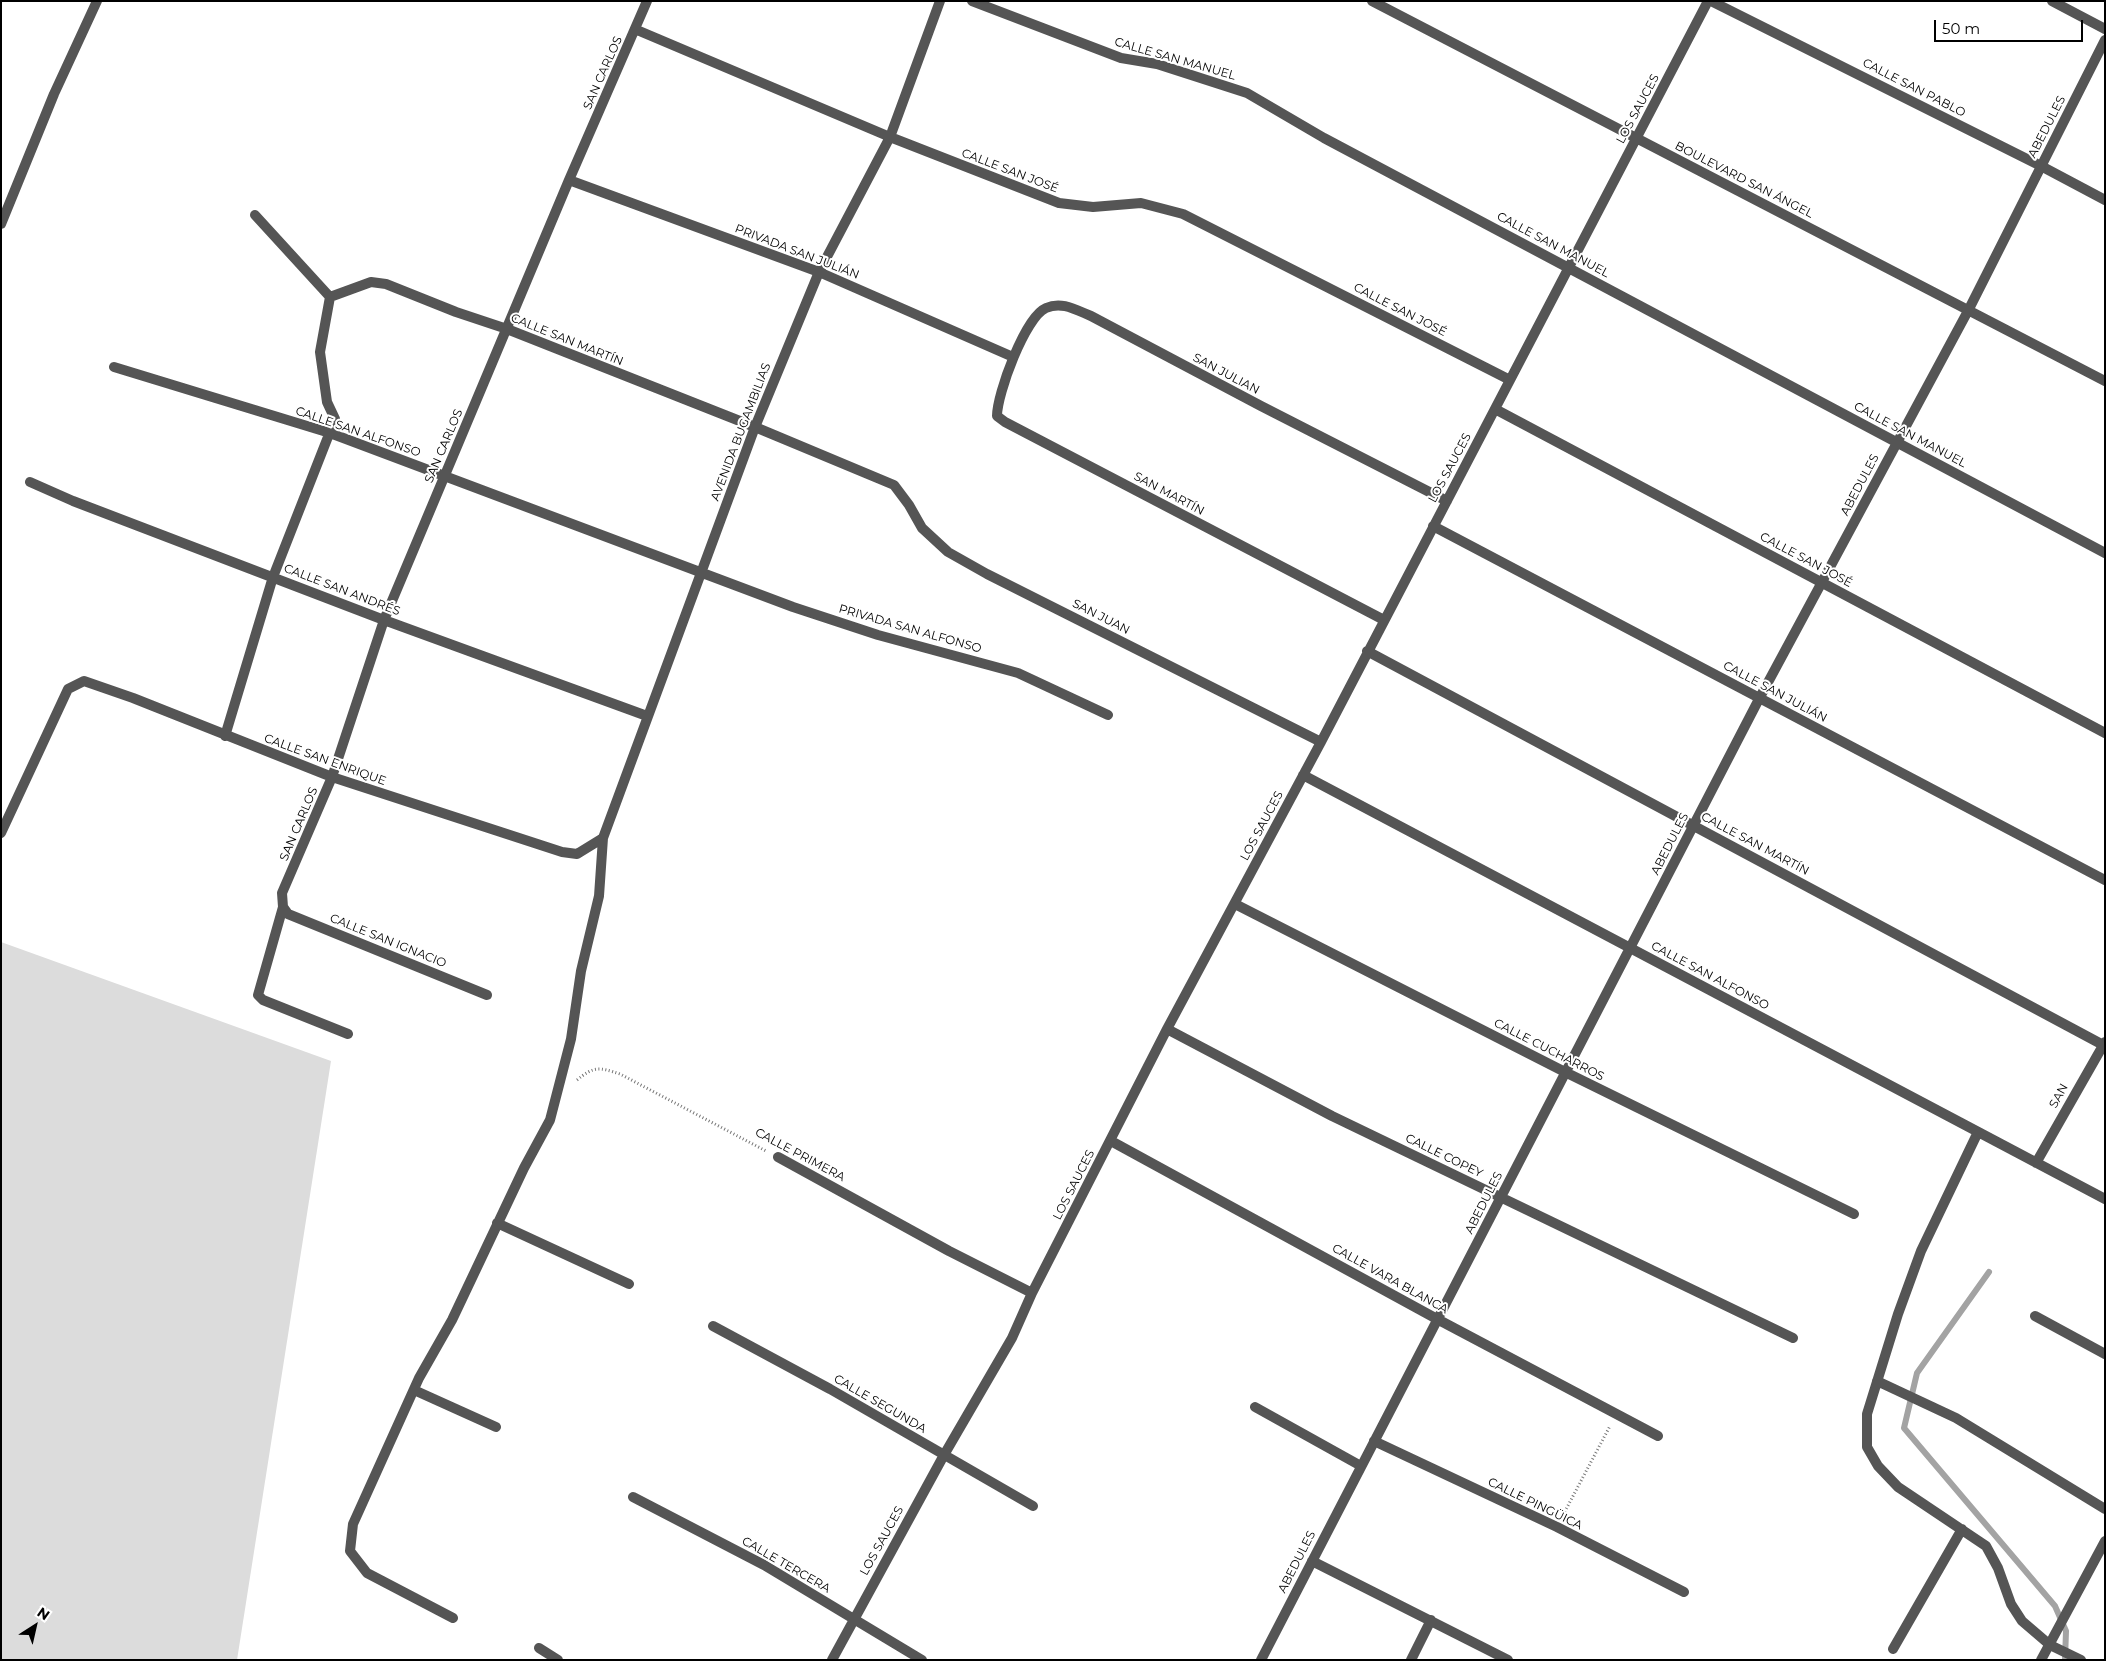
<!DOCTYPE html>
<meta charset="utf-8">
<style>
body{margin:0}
#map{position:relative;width:2106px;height:1661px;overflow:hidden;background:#fff;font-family:Montserrat,sans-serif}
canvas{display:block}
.frame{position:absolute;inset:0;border:2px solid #000;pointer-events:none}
.north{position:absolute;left:10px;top:1601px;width:50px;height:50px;-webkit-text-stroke:4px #fff;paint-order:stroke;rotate:35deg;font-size:14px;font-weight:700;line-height:20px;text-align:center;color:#000}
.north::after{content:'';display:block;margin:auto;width:18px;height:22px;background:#000;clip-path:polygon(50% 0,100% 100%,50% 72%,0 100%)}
.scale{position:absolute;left:1934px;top:20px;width:149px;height:22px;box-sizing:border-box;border:2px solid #000;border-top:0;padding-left:6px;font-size:15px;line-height:18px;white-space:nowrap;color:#000;-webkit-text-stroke:4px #fff;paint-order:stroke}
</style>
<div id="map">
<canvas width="2106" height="1661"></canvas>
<div class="frame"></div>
<div class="north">N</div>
<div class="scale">50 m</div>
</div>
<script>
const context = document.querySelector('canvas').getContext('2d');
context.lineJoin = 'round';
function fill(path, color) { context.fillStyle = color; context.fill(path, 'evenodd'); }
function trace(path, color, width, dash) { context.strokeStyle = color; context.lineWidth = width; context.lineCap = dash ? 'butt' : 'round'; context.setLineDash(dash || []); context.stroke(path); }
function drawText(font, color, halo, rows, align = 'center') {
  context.font = font + ' Montserrat,sans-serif'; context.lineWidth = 4; context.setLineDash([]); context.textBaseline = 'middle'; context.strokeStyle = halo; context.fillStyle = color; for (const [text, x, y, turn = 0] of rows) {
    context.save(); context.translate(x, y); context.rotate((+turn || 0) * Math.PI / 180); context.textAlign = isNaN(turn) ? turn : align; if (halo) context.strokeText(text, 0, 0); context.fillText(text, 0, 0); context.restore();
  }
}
fill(new Path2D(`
 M1 942 331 1061 237 1660H1Z`), '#dcdcdc');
trace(new Path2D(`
 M1989 1272 1917 1373 1904 1428 2055 1606 2066 1631 2065 1660`), '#a3a3a3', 6);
trace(new Path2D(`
 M577 1080C594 1066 599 1067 620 1074L766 1151
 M1563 1515 1610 1426`), '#777', 3, [1, 2.5]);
trace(new Path2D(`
 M972 1 1121 58 1157 64 1247 93 1324 138 2105 553
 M1372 1 2105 381
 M1711 1 2041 166 2105 200
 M2052 1 2105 29
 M637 30 890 137 1059 203 1093 207 1141 203 1183 214 1510 380
 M569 180 819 272 1013 357
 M255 215 330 297 371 282 386 284 456 312 507 329 755 427 894 485 909 505 922 528 948 552 987 574 1321 742
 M1 224 54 94 97 1
 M114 367 330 433 793 607 878 635 1018 673 1108 715
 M1495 409 2105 733
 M30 482 73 501 384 620 647 716
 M1433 526 2105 880
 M1384 620 1005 422 997 416C997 394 1025 317 1046 308 1062 301 1076 310 1091 316L1261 406 1447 501
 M1367 651 2105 1046
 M225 736 273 577 335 419 327 402 320 352 330 297
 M1303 775 2105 1199
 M1 833 68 689 84 681 133 698 332 777 562 852 577 854 603 838 755 427 819 272 890 137 940 1
 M1235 904 1565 1072 1854 1214
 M283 907 288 914 487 995
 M1167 1029 1332 1116 1793 1338
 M348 1034 263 1000 258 995 283 907 282 893 332 777 384 620 569 180 647 1
 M1978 1132 1921 1251 1898 1314 1867 1414V1447L1878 1466 1898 1487 1986 1546 1998 1568 2011 1604 2022 1621 2050 1645 2081 1660
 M1111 1141 1437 1319 1658 1436
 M778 1157 949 1251 1032 1293
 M2036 1163 2105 1042
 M497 1223 629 1284
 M2035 1316 2105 1354
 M713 1326 830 1389 1033 1506
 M1877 1381 1956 1418 2105 1509
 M414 1390 496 1427
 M1255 1407 1361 1466
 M1374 1441 1557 1527 1684 1592
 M633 1497 764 1565 922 1660
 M1312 1561 1508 1660
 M453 1618 367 1573 350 1551 353 1524 419 1378 452 1320 524 1168 550 1120 571 1039 581 971 599 896 603 838
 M539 1648 558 1660
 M1893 1649 1962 1529
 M832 1660 944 1455 1012 1338 1032 1293 1167 1029 1321 742 1708 1
 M1261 1660 1759 699 1969 309 2105 40
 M1411 1660 1431 1620
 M2041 1660 2105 1541`), '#555', 10);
drawText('12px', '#000', '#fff', [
 ["CALLE SAN MANUEL",1175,59,16],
 ["SAN CARLOS",603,73,-66],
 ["CALLE SAN PABLO",1914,88,27],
 ["LOS SAUCES",1638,109,-62],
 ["ABEDULES",2047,127,-63],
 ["CALLE SAN JOSÉ",1010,171,21],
 ["BOULEVARD SAN ÁNGEL",1744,180,27],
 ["CALLE SAN MANUEL",1553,245,28],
 ["PRIVADA SAN JULIÁN",797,252,21],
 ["CALLE SAN JOSÉ",1400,310,27],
 ["CALLE SAN MARTÍN",567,340,22],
 ["SAN JULIAN",1226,374,28],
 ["CALLE SAN ALFONSO",358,432,19],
 ["AVENIDA BUGAMBILIAS",741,432,-69],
 ["CALLE SAN MANUEL",1910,435,28],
 ["SAN CARLOS",444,446,-67],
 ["LOS SAUCES",1450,468,-62],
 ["ABEDULES",1860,485,-62],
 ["SAN MARTÍN",1169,494,28],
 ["CALLE SAN JOSÉ",1806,560,28],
 ["CALLE SAN ANDRÉS",342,590,21],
 ["SAN JUAN",1101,617,27],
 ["PRIVADA SAN ALFONSO",910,629,16],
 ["CALLE SAN JULIÁN",1775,692,28],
 ["CALLE SAN ENRIQUE",325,760,20],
 ["SAN CARLOS",299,824,-67],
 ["LOS SAUCES",1262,826,-62],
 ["ABEDULES",1670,844,-63],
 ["CALLE SAN MARTÍN",1755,844,28],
 ["CALLE SAN IGNACIO",388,941,22],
 ["CALLE SAN ALFONSO",1710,976,28],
 ["CALLE CUCHARROS",1549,1050,27],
 ["SAN",2059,1096,-61],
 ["CALLE PRIMERA",800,1155,28],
 ["CALLE COPEY",1444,1156,26],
 ["LOS SAUCES",1074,1185,-63],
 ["ABEDULES",1484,1203,-63],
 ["CALLE VARA BLANCA",1390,1279,29],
 ["CALLE SEGUNDA",880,1404,30],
 ["CALLE PINGÜICA",1535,1504,26],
 ["LOS SAUCES",882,1541,-61],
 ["ABEDULES",1297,1562,-63],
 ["CALLE TERCERA",786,1565,30]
]);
</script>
